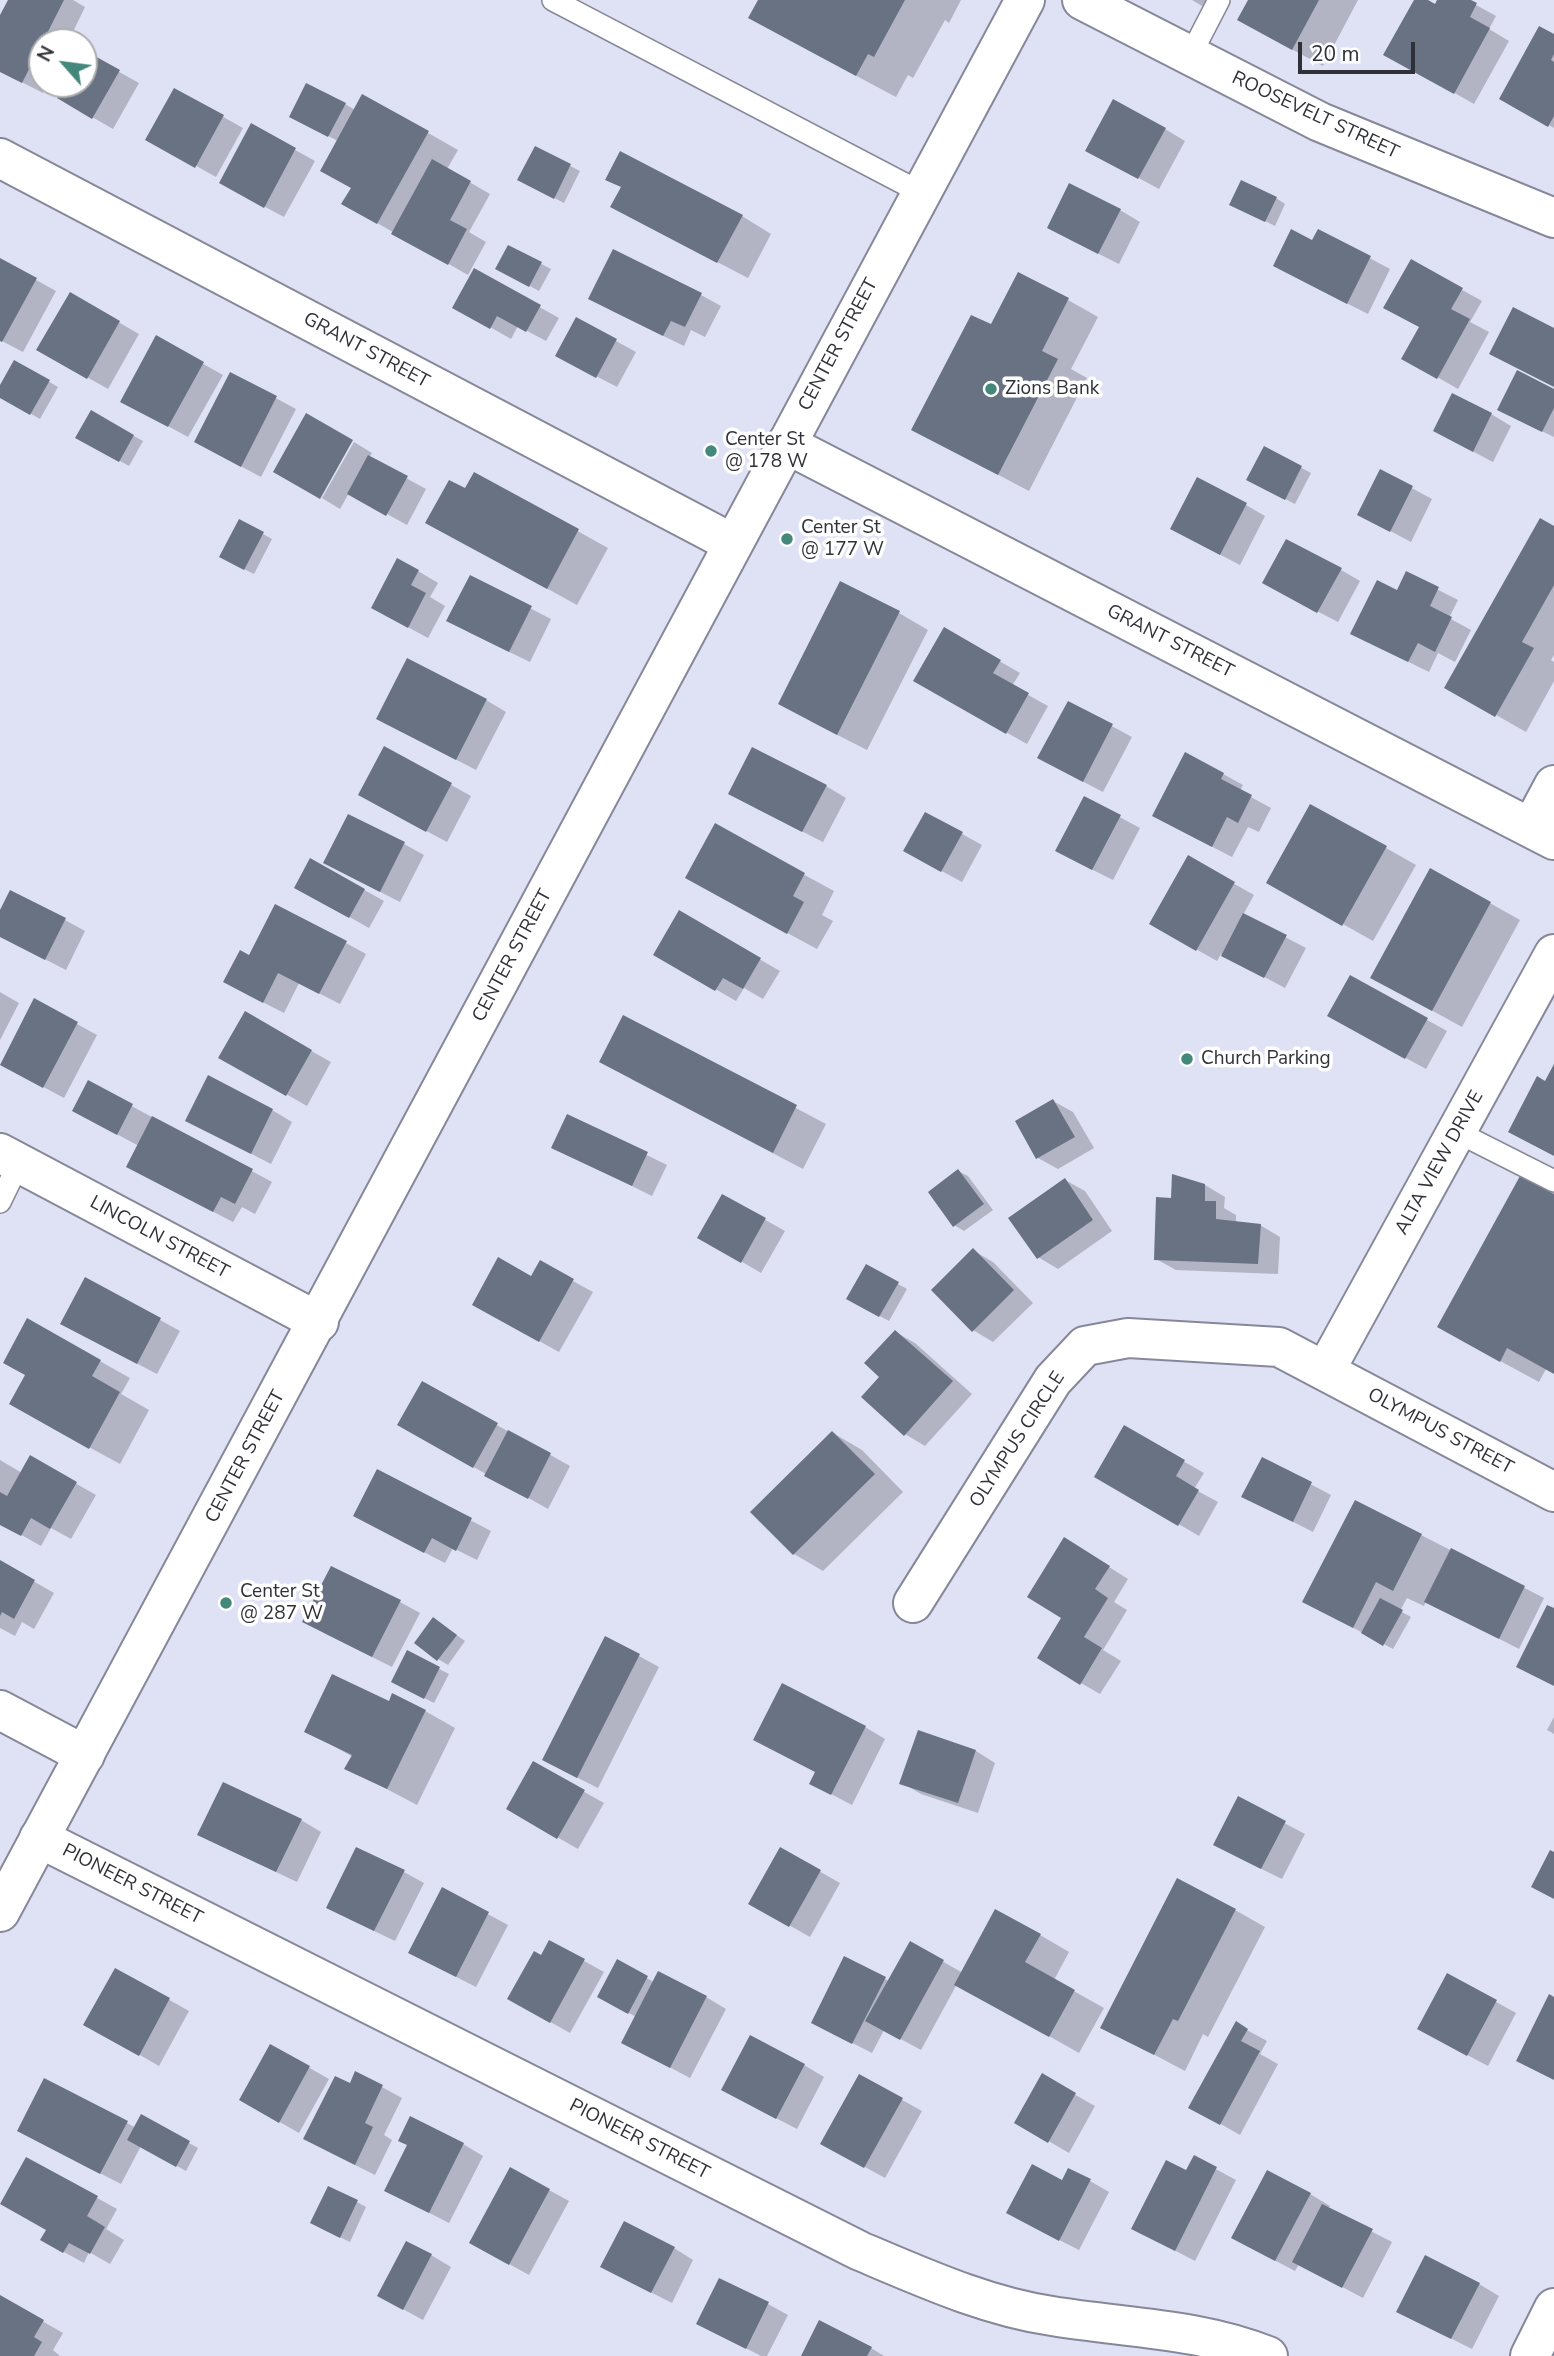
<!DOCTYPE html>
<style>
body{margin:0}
#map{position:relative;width:1554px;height:2356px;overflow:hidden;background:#dfe1f5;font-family:"Nunito Sans",sans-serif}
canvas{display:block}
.north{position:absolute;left:28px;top:28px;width:70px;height:70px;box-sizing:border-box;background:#fff;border:2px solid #acadaf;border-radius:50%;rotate:298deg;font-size:19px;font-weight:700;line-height:28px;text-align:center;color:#303138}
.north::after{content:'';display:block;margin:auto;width:24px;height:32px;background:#44887b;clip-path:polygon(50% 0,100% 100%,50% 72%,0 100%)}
.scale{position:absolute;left:1298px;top:42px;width:117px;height:32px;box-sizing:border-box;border:4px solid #303138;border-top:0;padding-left:9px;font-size:21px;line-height:24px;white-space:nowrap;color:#303138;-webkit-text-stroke:5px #fff;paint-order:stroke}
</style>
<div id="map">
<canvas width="1554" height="2356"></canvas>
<div class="north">N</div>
<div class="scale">20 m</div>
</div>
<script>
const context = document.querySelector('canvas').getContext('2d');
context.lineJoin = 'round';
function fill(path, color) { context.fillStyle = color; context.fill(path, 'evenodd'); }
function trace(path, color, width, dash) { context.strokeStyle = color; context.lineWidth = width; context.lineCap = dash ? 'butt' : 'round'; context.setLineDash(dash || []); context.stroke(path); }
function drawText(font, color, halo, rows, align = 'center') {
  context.font = font + ' "Nunito Sans",sans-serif'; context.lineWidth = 7; context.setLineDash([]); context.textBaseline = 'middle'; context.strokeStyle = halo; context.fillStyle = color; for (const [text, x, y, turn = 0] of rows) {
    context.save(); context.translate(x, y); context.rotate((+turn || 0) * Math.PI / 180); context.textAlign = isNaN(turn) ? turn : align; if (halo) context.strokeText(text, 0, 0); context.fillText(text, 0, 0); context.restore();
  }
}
fill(new Path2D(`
 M9 0H73L85 7 68 42H42V84H47L43 93 0 71V19Z
 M760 0H961L949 23 945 20 913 78 908 75 896 97 789 40Z
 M1192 0H1228L1219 16Z
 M1250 0H1358L1323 66 1269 37Z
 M1416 0H1424L1435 6 1439 0H1467L1496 16 1489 29 1509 41 1474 104 1386 54Z
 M1554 36V128L1501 99Z
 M85 53 139 83 113 129 59 98 67 84H84Z
 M175 90 243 128 216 177 148 139Z
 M363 96 458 150 447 169 490 194 469 232 486 242 468 275 344 204 353 188 338 141 311 127 345 104 355 110Z
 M252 126 315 161 284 217 241 194Z
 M1165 129 1185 141 1159 189 1107 161Z
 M535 148 580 171 564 203 529 185Z
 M1276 198 1285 204 1275 226 1241 209Z
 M1120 210 1140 222 1119 264 1069 239Z
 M742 216 771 234 748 278 642 223Z
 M1319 231 1390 269 1368 314 1295 277Z
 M509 247 551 269 539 291 497 268Z
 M0 260 56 291 23 352 0 340Z
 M1412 262 1482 301 1470 322 1489 332 1458 389 1404 358 1421 327Z
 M475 271 559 318 546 341 518 326 511 339 455 307Z
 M70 294 139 334 108 389 39 350Z
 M701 295 721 306 705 337 691 330 684 346 610 310Z
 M1068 300 1098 317 1071 369 1087 378 1029 491 913 430 992 327Z
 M157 338 223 375 188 437 142 412Z
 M616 341 636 352 617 387 577 366Z
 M15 362 58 387 40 419 0 396V388Z
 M231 374 296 409 261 477 216 453Z
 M1554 391V437L1519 420Z
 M91 413 143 441 129 466 77 437Z
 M1491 414 1511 426 1493 462 1455 442Z
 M354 442 372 453 369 458 426 489 407 525 349 493 340 509 322 498Z
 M1264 448 1311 473 1295 504 1258 485Z
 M1380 471 1432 499 1411 542 1379 525Z
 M475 474 608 548 577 605 457 539 465 491Z
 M1246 505 1265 516 1240 565 1192 540Z
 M1554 528V655L1551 660 1554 662V681L1526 732 1447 687Z
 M263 534 272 539 254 574 230 562Z
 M1341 570 1360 581 1338 622 1284 594Z
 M418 571 438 583 430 597 445 606 428 638 393 619Z
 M1407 574 1458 600 1449 618 1471 630 1455 662 1438 653 1429 672 1372 644Z
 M470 577 551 619 530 662 468 632Z
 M899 613 928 630 867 750 810 721Z
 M944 629 1020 673 1012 686 1048 706 1027 744 915 681Z
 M486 700 506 712 476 770 378 719Z
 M1069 703 1132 737 1103 792 1059 769Z
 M385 748 471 796 447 842 380 806Z
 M1223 774 1243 785 1240 791 1271 808 1259 832 1248 827 1232 857 1174 827Z
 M826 786 846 798 823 842 750 805Z
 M1084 798 1140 828 1113 880 1077 862Z
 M926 814 982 845 962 882 925 862Z
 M715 826 834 891 822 915 833 921 817 949 717 895Z
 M404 844 424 855 400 902 345 874Z
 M1386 848 1416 865 1373 941 1268 882Z
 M1188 858 1254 895 1243 915 1306 948 1285 988 1221 954 1217 961 1151 924Z
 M311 860 384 901 369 928 296 887Z
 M1431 870 1520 920 1462 1027 1402 994Z
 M679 913 780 971 763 999 744 988 736 1001 655 954Z
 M0 914 65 920 85 931 66 970 0 936Z
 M346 943 366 954 340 1004 299 983 284 1013 245 993 249 958Z
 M1350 977 1447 1031 1426 1069 1349 1027Z
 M0 992 19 1003 0 1040Z
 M35 1001 97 1035 64 1098 21 1075Z
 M245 1014 331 1062 307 1106 221 1057Z
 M624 1017 826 1124 803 1169 631 1079Z
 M89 1083 272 1182 255 1214 242 1207 233 1222 148 1178 139 1146 94 1122Z
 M1053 1101 1073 1112 1094 1148 1058 1169 1038 1158Z
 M272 1110 292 1122 271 1164 207 1131Z
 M568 1116 667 1165 652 1196 553 1147Z
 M958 1171 968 1176 993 1210 964 1231 954 1225Z
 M1065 1180 1085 1191 1112 1231 1058 1269 1038 1257Z
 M1205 1185 1225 1197 1224 1208 1236 1215V1223L1260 1225 1280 1237 1278 1274 1176 1270 1156 1259 1173 1199Z
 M723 1196 785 1231 761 1273 700 1237Z
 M1554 1196V1373L1546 1369 1539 1382 1478 1349Z
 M974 1251 993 1262 1033 1303 993 1342 973 1330Z
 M540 1263 593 1292 559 1352 494 1316 532 1278Z
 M866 1266 907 1289 889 1321 848 1299Z
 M86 1279 180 1331 157 1374 82 1335Z
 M28 1321 130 1378 121 1394 149 1410 120 1464 41 1421 27 1375Z
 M895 1332 915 1343 972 1394 925 1446 905 1434 881 1376Z
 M422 1383 570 1466 548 1509 399 1425Z
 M1125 1428 1204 1473 1194 1489 1218 1502 1199 1536 1097 1476Z
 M833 1433 862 1450 903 1492 823 1571 794 1554Z
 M31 1458 96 1495 71 1539 51 1528 41 1546 0 1523V1460L22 1473Z
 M1263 1459 1331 1495 1313 1532 1264 1507Z
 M378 1472 491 1531 477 1560 453 1548 445 1563 375 1527Z
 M1421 1535 1544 1598 1519 1649 1426 1601 1424 1606 1407 1598 1400 1611 1411 1617 1393 1649 1305 1602Z
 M1084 1551 1128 1579 1114 1602 1127 1610 1103 1650 1121 1661 1100 1694 1081 1683 1063 1618Z
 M0 1562 54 1593 34 1629 22 1622 15 1636 0 1628Z
 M400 1602 420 1613 392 1667 324 1633Z
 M434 1619 465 1641 448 1665 438 1659Z
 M606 1638 659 1667 598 1788 564 1771Z
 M408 1653 449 1674 434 1703 403 1687Z
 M389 1703 425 1711 455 1728 417 1805 347 1768 353 1757 307 1731Z
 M1554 1717V1734L1547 1730Z
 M865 1727 885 1739 852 1805 831 1794 816 1772Z
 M919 1732 976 1751 995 1763 978 1813 921 1794 902 1783Z
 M534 1764 604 1803 578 1849 508 1809Z
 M1239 1799 1305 1834 1282 1879 1235 1856Z
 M301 1820 321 1832 297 1882 219 1845Z
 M780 1849 840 1883 810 1937 750 1903Z
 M404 1872 424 1883 395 1941 349 1919Z
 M443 1890 508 1925 476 1987 431 1964Z
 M1235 1910 1265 1927 1208 2037 1203 2034 1185 2071 1102 2027Z
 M1040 1935 1069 1952 1054 1980 1104 2008 1079 2053 957 1984 921 2050 884 2030 872 2053 833 2033 845 1958 889 1981 910 1943 963 1973Z
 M550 1942 604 1972 570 2033 529 2010 540 1957Z
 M617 1962 654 1982 706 1997 726 2009 690 2078 643 2053 636 2017 599 1996Z
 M116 1970 189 2011 159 2066 86 2024Z
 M1448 1975 1516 2013 1488 2066 1439 2040Z
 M1236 2024 1267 2041 1260 2054 1278 2064 1240 2135 1191 2107Z
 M271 2046 329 2079 299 2133 241 2100Z
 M804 2065 824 2077 797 2129 743 2101Z
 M356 2073 402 2098 384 2135 392 2140 375 2175 325 2150Z
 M859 2076 922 2111 885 2178 843 2155Z
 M1042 2076 1095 2106 1069 2153 1016 2122Z
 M142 2117 198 2148 186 2171 141 2146 121 2184 39 2142 127 2123 136 2128Z
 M463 2144 483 2156 449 2223 406 2201 409 2145Z
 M1195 2158 1236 2180 1195 2261 1153 2239Z
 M27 2159 117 2209 106 2229 124 2240 110 2264 89 2252 84 2263 42 2240 48 2230Z
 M1090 2181 1109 2192 1079 2250 1028 2224 1062 2182Z
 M549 2190 569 2201 529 2275 491 2254Z
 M1310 2194 1330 2206 1328 2209 1392 2242 1363 2298 1299 2264 1295 2271 1253 2249Z
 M357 2202 366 2207 350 2242 321 2228Z
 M674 2248 693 2260 672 2303 623 2278Z
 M431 2255 451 2267 423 2320 399 2307Z
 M1479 2284 1499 2296 1472 2349 1418 2322Z
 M0 2297 63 2333 53 2350 60 2356H0Z
 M768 2304 788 2315 767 2356H761L718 2334Z
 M871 2348 884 2356H803Z`), '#0003');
fill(new Path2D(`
 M8 0H64L22 83 0 72V15Z
 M758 0H905L874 57 868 54 856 76 748 18Z
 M1248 0H1319L1292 50 1237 20Z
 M1414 0H1428L1435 4 1437 0H1471L1477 3 1470 17 1490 28 1454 94 1383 55Z
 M1539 26 1554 34V54L1551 60 1554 62V116L1548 127 1499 99Z
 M84 50 120 70 92 119 57 98 65 84H84Z
 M306 83 346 103 328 137 289 117Z
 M174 88 224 115 195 168 145 140Z
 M362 94 429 131 377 224 341 204 351 188 320 171Z
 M1113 99 1166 128 1138 179 1085 151Z
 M251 123 296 148 264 208 219 183Z
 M535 146 571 164 554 199 517 180Z
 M620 151 743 215 717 263 610 207 621 187 605 180Z
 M432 159 471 181 450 220 467 229 448 265 391 234Z
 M1241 180 1277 197 1265 222 1229 205Z
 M1069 183 1121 209 1098 254 1047 228Z
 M1291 229 1312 240 1318 229 1371 256 1347 304 1273 266Z
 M508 245 542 262 529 287 495 269Z
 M613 249 702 293 685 327 671 321 663 336 588 299Z
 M0 258 37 278 2 342 0 341Z
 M1411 259 1463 288 1451 309 1470 319 1437 379 1401 359 1419 327 1383 308Z
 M474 268 541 305 526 332 497 316 490 329 452 308Z
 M1018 272 1069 298 1042 351 1058 359 998 475 911 430 971 315 991 324Z
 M70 292 120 321 87 379 36 350Z
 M1513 307 1554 328V387L1489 354Z
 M576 317 617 339 596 378 555 356Z
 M156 335 204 362 168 427 120 402Z
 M14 360 50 380 30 415 0 398V385Z
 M1517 370 1554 389V408L1542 432 1497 410Z
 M230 372 277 396 241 467 194 442Z
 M1452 393 1492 413 1473 452 1433 431Z
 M91 410 134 435 119 462 75 438Z
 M306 413 353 440 320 499 273 472Z
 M1264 446 1302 466 1285 500 1246 480Z
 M368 455 408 476 386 516 347 494Z
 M1380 469 1413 486 1390 532 1357 515Z
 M474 472 579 529 547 589 425 523 449 480 465 488Z
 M1197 477 1247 503 1220 555 1170 529Z
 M1540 518 1554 526V585L1522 642 1534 648 1495 717 1444 688Z
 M239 519 264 532 244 570 219 557Z
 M1286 539 1342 568 1317 613 1262 583Z
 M397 558 419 570 411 585 426 593 408 628 371 608Z
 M1406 571 1439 587 1430 606 1452 617 1435 652 1418 643 1408 662 1350 634 1377 580 1397 590Z
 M470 575 532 606 509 652 446 621Z
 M840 581 900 611 837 735 778 704Z
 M944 627 1001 660 993 673 1029 693 1006 734 913 681Z
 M407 658 487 699 456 760 376 719Z
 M1068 701 1113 724 1083 782 1037 758Z
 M384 746 452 783 426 832 358 795Z
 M752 747 827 785 802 832 728 794Z
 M1185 752 1224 773 1221 779 1252 795 1238 823 1227 817 1212 847 1152 816Z
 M1084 796 1121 815 1092 870 1055 851Z
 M1310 804 1387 846 1342 926 1266 883Z
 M925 812 963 832 941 872 903 851Z
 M348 814 405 842 380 892 323 863Z
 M715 823 805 873 793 896 804 902 787 934 685 878Z
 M1188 855 1235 882 1196 951 1149 924Z
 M310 858 365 889 349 918 294 888Z
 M1430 868 1491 902 1432 1011 1370 978Z
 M10 890 66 918 45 960 0 937V910Z
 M275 904 347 941 319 994 278 973 263 1003 223 982 240 950 249 955Z
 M679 910 761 958 743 989 723 978 715 991 653 955Z
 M1243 913 1287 935 1264 978 1221 956Z
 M1350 975 1428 1018 1405 1059 1327 1016Z
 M34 998 78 1022 43 1088 0 1065Z
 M245 1011 312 1050 286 1096 218 1058Z
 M623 1015 797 1105 773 1153 599 1062Z
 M1554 1064V1156L1508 1132 1537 1076 1545 1081Z
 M208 1075 273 1109 251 1154 185 1121Z
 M88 1080 133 1104 117 1135 72 1111Z
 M1053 1099 1075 1137 1036 1159 1015 1121Z
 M567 1114 648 1152 632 1186 551 1148Z
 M152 1116 253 1169 235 1204 221 1197 213 1212 126 1167Z
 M958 1169 984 1204 953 1227 928 1192Z
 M1172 1174 1205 1184V1201H1216V1219L1261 1224 1258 1264 1154 1260 1156 1197 1171 1198Z
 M1520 1176 1554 1194V1374L1507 1348 1500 1362 1437 1327Z
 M1065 1178 1093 1220 1037 1259 1008 1218Z
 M722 1194 766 1218 741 1263 697 1238Z
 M973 1248 1014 1290 972 1332 931 1290Z
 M498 1257 531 1276 540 1260 574 1279 539 1342 472 1305Z
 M866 1264 899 1282 879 1317 846 1299Z
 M85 1277 161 1318 137 1364 60 1324Z
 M27 1318 101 1360 92 1376 120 1392 89 1449 9 1404 25 1375 3 1363Z
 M895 1330 953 1381 904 1436 861 1397 879 1377 864 1363Z
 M422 1381 498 1423 473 1468 397 1425Z
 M1124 1425 1185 1460 1176 1476 1199 1490 1178 1526 1094 1477Z
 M508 1430 551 1453 528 1499 484 1476Z
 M832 1431 875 1474 793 1555 750 1512Z
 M30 1455 77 1482 50 1529 31 1518 21 1536 0 1525V1492L7 1496Z
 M1262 1457 1312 1482 1293 1522 1241 1497Z
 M377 1469 472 1518 456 1551 432 1538 424 1553 353 1516Z
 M1355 1500 1422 1534 1393 1591 1376 1582 1353 1628 1302 1602Z
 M1064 1537 1110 1566 1095 1589 1108 1598 1084 1637 1102 1648 1080 1685 1037 1658 1061 1618 1027 1597Z
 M1451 1548 1525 1586 1499 1639 1424 1602Z
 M0 1560 35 1580 14 1619 2 1612 0 1616Z
 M331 1566 401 1600 372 1657 302 1622Z
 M1380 1598 1403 1610 1383 1646 1361 1633Z
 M1547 1605 1554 1608V1686L1516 1667Z
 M433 1617 457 1635 437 1661 414 1643Z
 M605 1636 640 1654 577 1778 542 1760Z
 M407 1650 440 1667 424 1699 391 1682Z
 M332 1674 389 1701 392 1693 426 1710 387 1789 344 1769 352 1755 304 1732Z
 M782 1683 866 1726 831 1795 809 1784 815 1772 753 1740Z
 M918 1730 976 1750 958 1803 899 1784Z
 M533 1761 585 1790 557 1839 506 1809Z
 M223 1782 302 1819 276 1872 197 1835Z
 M1238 1796 1286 1821 1261 1869 1213 1845Z
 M356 1847 405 1870 374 1931 326 1908Z
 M780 1847 821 1870 789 1927 748 1904Z
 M1550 1850 1554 1852V1899L1531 1887Z
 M1177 1878 1236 1909 1178 2021 1173 2019 1154 2055 1100 2028Z
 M442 1887 489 1912 456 1977 408 1953Z
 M995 1909 1041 1934 1025 1962 1075 1990 1049 2037 954 1985Z
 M549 1940 585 1959 550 2023 507 1999 534 1951 541 1955Z
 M910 1941 944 1960 900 2040 865 2021Z
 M844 1956 886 1977 852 2044 811 2023Z
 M617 1959 648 1976 628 2014 597 1997Z
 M115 1968 170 1998 139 2056 83 2025Z
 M658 1971 707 1996 670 2068 621 2043Z
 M1447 1973 1497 2000 1467 2056 1417 2029Z
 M1549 1994 1554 1997V2080L1516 2061Z
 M1236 2021 1248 2029 1241 2041 1260 2051 1220 2125 1188 2108Z
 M750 2035 805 2064 776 2119 721 2090Z
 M270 2044 310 2066 279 2123 239 2100Z
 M355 2071 383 2085 365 2123 373 2127 355 2165 303 2139 335 2076 350 2083Z
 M1042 2073 1076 2093 1048 2143 1014 2123Z
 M859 2074 903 2098 864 2168 820 2144Z
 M44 2078 128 2121 100 2174 17 2131Z
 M141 2114 190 2141 176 2167 127 2140Z
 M410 2116 464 2143 429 2213 384 2191 407 2145 398 2141Z
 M1194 2155 1217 2167 1175 2251 1131 2229 1166 2160 1186 2170Z
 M26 2157 98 2196 87 2216 105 2227 90 2254 69 2243 63 2253 40 2240 46 2230 0 2204Z
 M1032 2164 1062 2180 1068 2168 1091 2179 1059 2241 1006 2213Z
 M510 2167 550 2189 509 2265 469 2243Z
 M1267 2170 1311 2193 1275 2261 1231 2238Z
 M328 2186 358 2200 340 2238 310 2223Z
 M1322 2204 1373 2229 1342 2288 1292 2262Z
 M624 2221 675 2247 651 2293 600 2267Z
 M406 2241 432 2254 403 2310 377 2296Z
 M1425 2255 1480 2283 1451 2339 1396 2312Z
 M719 2278 769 2302 746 2349 696 2324Z
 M0 2295 44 2320 34 2337 42 2342 34 2356H0Z
 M819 2320 872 2347 867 2356H801Z`), '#697282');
const lane = new Path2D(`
 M553 0 920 192
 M1190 56 1219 0
 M1457 1132 1554 1181
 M0 1202 19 1163`);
const street = new Path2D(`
 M1082 0 1320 122 1554 218
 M0 158 732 543
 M786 444 1554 840
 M1531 828 1554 785
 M0 1153 319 1322
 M1325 1371 1554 954
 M913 1603 1053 1380 1085 1346 1128 1338 1279 1347 1554 1492
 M0 1710 85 1755
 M39 1838 860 2251C922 2277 985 2306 1052 2316 1125 2328 1198 2328 1268 2356
 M1530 2356 1554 2308`);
const secondary = new Path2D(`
 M0 1912 1025 0`);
trace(lane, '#86889a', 24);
trace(street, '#86889a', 42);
trace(secondary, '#86889a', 42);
trace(lane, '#fff', 21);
trace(street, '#fff', 38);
trace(secondary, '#fff', 38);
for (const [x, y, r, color] of [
 [991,389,7,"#44887b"],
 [711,451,7,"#44887b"],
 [787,539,7,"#44887b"],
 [1187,1059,7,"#44887b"],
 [226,1603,7,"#44887b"]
]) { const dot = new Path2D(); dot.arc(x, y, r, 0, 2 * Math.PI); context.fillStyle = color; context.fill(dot); trace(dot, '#fff', 2.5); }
drawText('19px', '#303138', '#fff', [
 ["ROOSEVELT STREET",1315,116,25],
 ["CENTER STREET",839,345,-62],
 ["GRANT STREET",366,351,28],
 ["GRANT STREET",1170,642,27],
 ["CENTER STREET",513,956,-62],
 ["ALTA VIEW DRIVE",1440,1163,-61],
 ["LINCOLN STREET",159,1238,28],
 ["OLYMPUS STREET",1440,1432,28],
 ["OLYMPUS CIRCLE",1018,1440,-57],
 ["CENTER STREET",246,1457,-62],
 ["PIONEER STREET",132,1885,27],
 ["PIONEER STREET",639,2140,27]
]);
drawText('19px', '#303138', '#fff', [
 ["Zions Bank",1005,389],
 ["Center St",725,440],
 ["@ 178 W",725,462],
 ["Center St",801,528],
 ["@ 177 W",801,550],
 ["Church Parking",1201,1059],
 ["Center St",240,1592],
 ["@ 287 W",240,1614]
], 'left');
</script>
